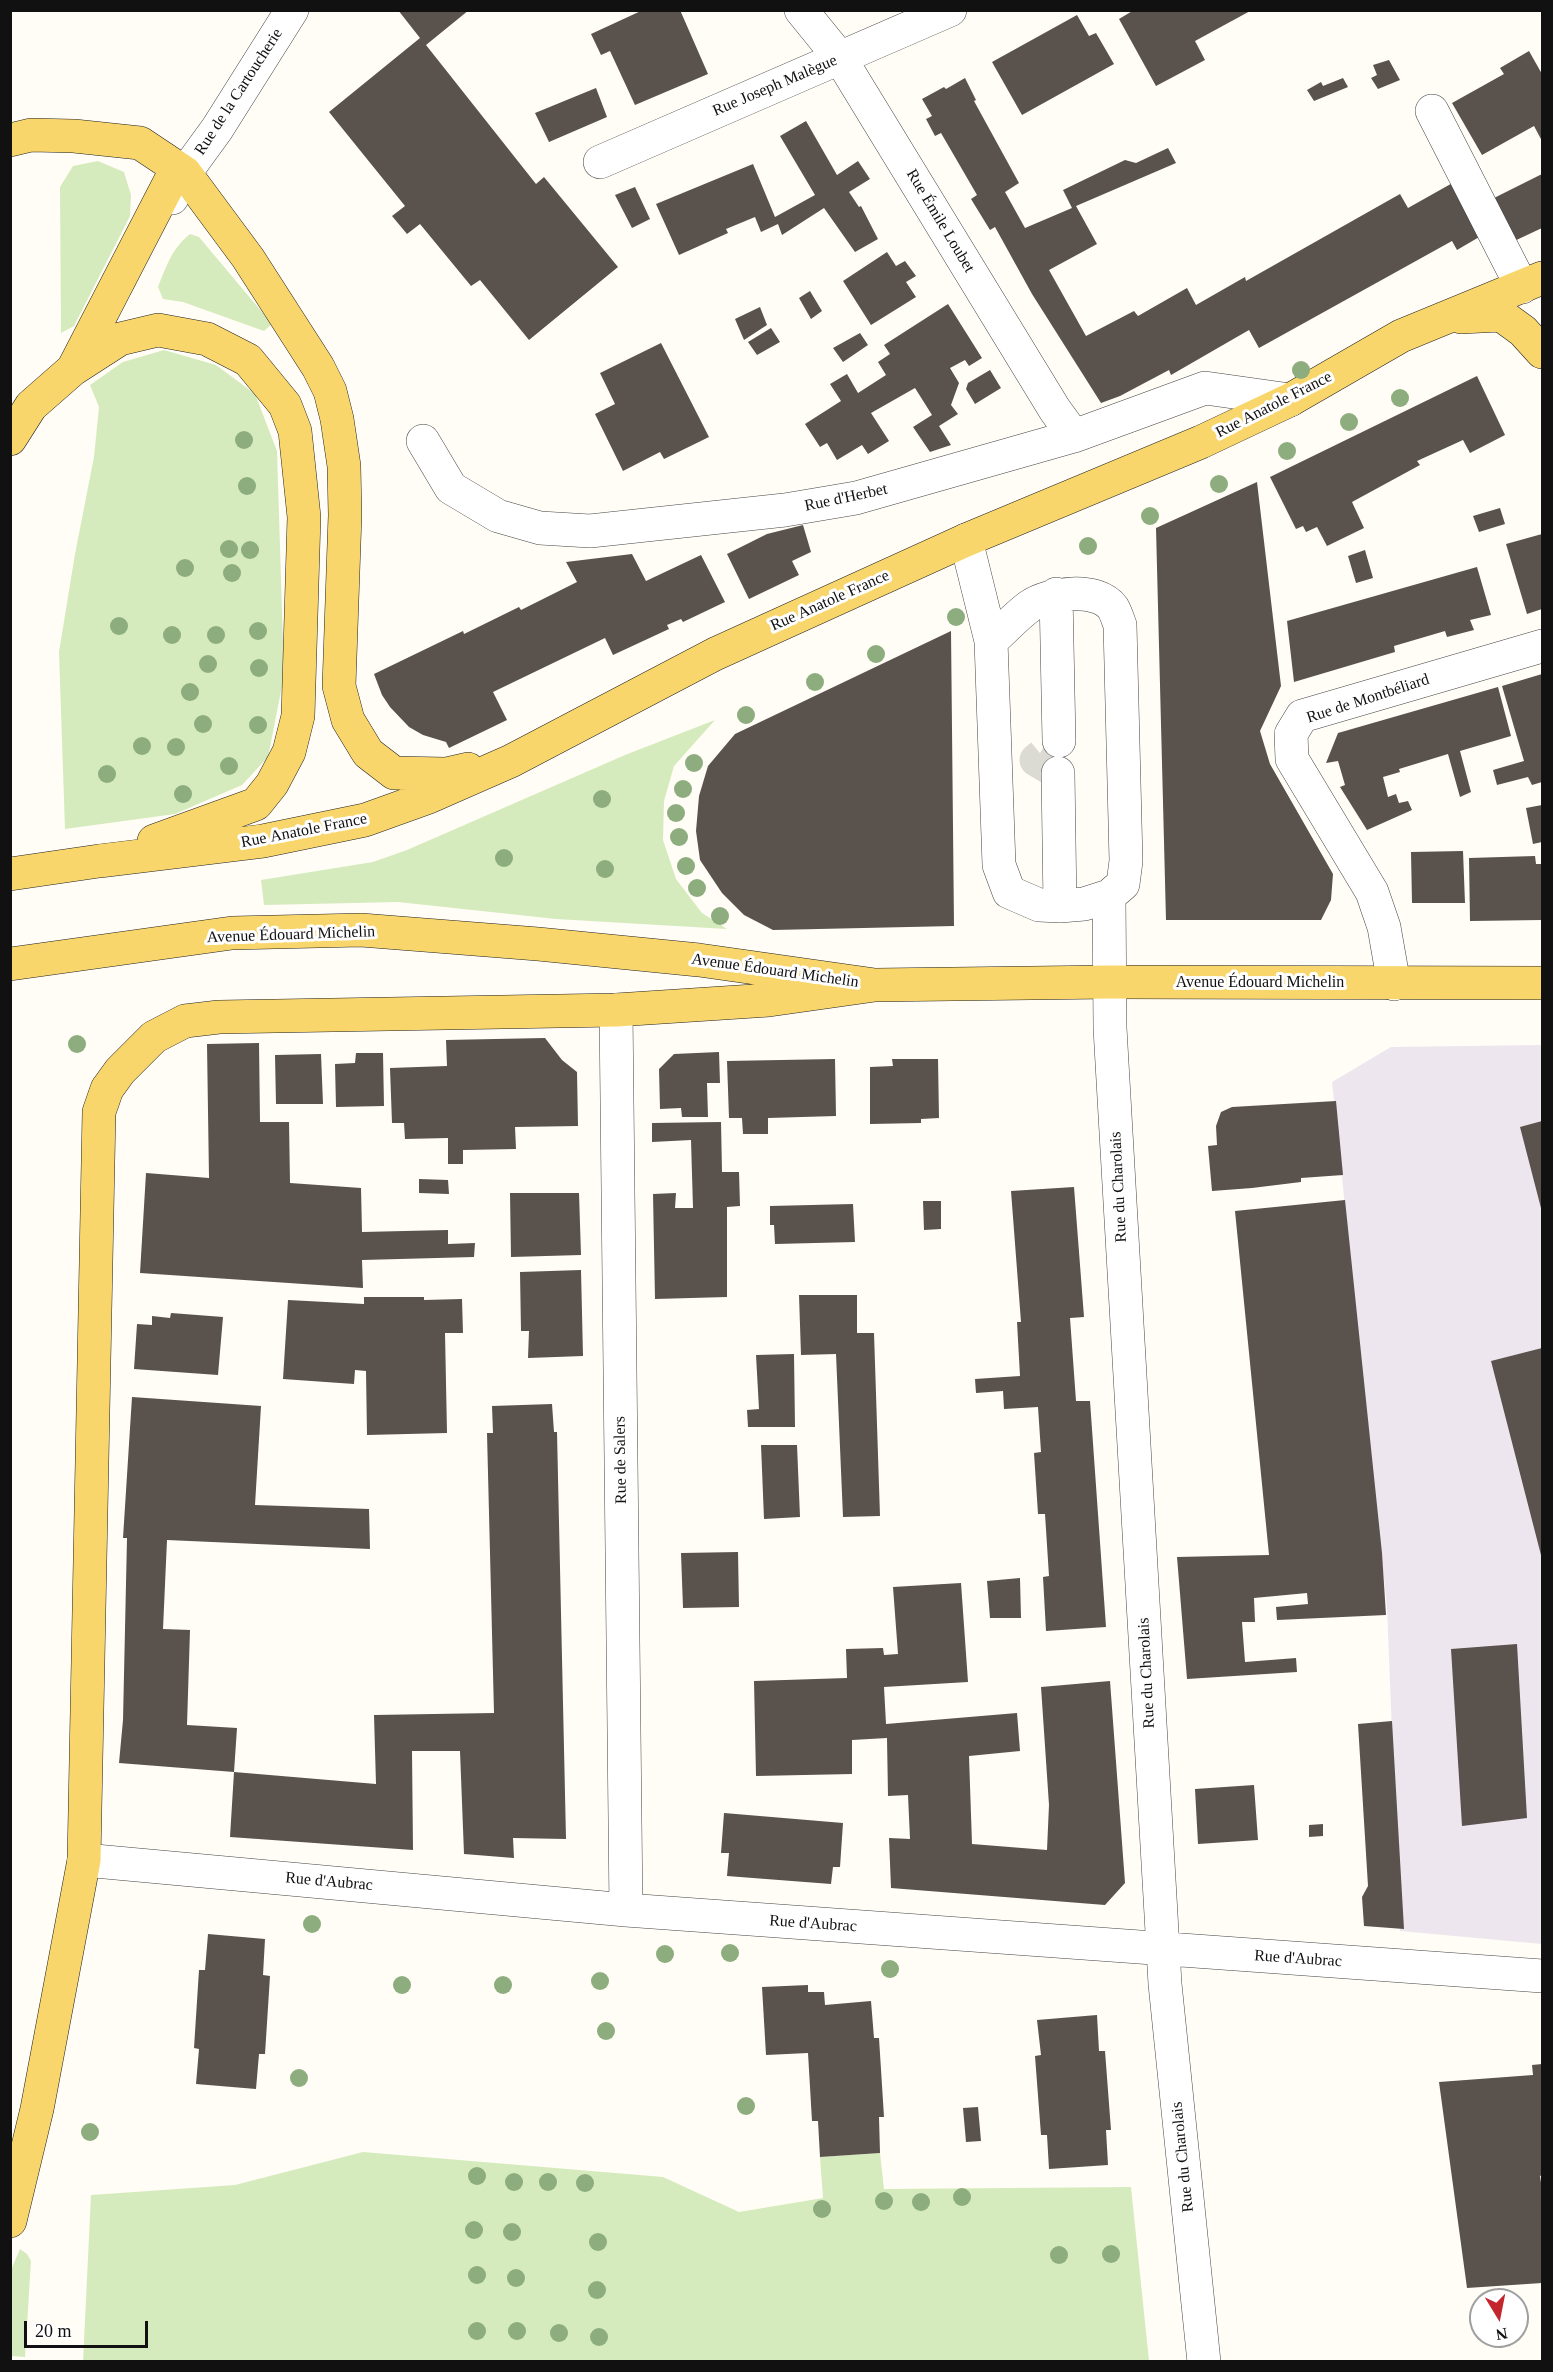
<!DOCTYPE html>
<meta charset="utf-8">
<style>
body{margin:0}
#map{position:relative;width:1553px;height:2372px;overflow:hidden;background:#fffdf5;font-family:Georgia,serif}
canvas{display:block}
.frame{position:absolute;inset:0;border:12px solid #111;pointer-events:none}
.north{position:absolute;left:1469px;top:2288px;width:60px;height:60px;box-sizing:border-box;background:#fff;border:2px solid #a0a0a0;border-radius:50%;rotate:170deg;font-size:16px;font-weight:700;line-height:24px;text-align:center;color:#111}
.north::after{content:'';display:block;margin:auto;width:21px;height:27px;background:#c4262e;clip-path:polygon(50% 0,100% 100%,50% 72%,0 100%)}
.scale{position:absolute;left:24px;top:2321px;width:124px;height:27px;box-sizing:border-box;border:3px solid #111;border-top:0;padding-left:8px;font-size:18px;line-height:21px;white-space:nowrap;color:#111;-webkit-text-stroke:4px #fff;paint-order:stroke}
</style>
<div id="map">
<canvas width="1553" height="2372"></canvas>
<div class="frame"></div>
<div class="north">N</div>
<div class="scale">20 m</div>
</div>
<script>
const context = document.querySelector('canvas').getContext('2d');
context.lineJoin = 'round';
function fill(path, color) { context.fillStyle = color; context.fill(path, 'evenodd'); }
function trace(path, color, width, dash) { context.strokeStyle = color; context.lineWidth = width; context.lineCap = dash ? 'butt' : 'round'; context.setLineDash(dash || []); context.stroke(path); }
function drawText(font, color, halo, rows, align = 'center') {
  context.font = font + ' Georgia,serif'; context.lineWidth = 6; context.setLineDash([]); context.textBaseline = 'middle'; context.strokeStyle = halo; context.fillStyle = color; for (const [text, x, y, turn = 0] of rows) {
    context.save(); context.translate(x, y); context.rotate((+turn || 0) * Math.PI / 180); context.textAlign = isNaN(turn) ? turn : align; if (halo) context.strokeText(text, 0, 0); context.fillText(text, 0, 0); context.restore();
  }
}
fill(new Path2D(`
 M1542 1045V1944L1400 1931 1387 1608 1332 1082 1391 1047Z`), '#eee6ef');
fill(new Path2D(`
 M98 161 124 172 131 195 130 216 74 326 61 333 60 187 73 166Z
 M190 234 199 237 272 324 264 331 183 302 163 299 158 287C166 267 172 248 190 234Z
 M164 350 216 365 255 394 277 451 284 676 268 757 242 785 175 814 65 829 59 652 75 554 94 457 99 407 90 385 123 362Z
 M715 720 674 766 664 801 663 840 676 879 702 913 727 929 556 919 398 902 264 905 261 880 373 862 407 850 625 755Z
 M363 2152 663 2177 739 2212 823 2198 820 2157 880 2153 884 2189 1131 2187 1149 2361 83 2362 91 2195 235 2185Z
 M20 2249 27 2254 31 2261 25 2357 11 2356V2270Z`), '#d5ebbd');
fill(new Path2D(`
 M398 10H469L426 45 536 184 544 177 618 267 529 340 480 280 471 286 420 224 407 234 392 216 405 206 329 112 420 38Z
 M643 10H680L708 74 635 105 610 51 601 55 591 34Z
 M1134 10H1252L1195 41 1205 60 1156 86 1119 19Z
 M1077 15 1089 36 1096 33 1114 64 1022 115 992 62Z
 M1529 51 1542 74V141L1534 126 1482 155 1452 103 1504 74 1500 68Z
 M1389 60 1400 80 1378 89 1371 78 1377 75 1373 65Z
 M965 78 976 100 974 101 1019 183 1005 192 1025 228 1072 208 1063 190 1125 160 1136 163 1168 148 1176 163 1076 206 1097 244 1049 270 1086 336 1134 311 1138 316 1187 288 1196 305 1245 277 1246 281 1400 194 1408 208 1456 181 1486 233 1457 250 1452 241 1259 348 1249 330 1171 375 1169 370 1120 396 1101 403 1032 294 995 227 990 230 971 199 977 195 941 133 935 136 926 119 932 116 922 99 944 87 946 89Z
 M1343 78 1348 87 1314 101 1307 90 1321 82 1323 86Z
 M596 88 607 117 549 142 535 113Z
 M806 121 837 175 858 161 870 179 849 192 859 207 861 206 878 239 855 252 824 208 782 235 778 224 761 232 755 217 726 229 728 233 679 255 656 204 753 164 775 217 815 195 780 136Z
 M1542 174V228L1510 243 1488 201Z
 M635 187 650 219 632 228 615 195Z
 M887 252 896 266 905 261 916 276 906 282 916 297 871 325 843 281Z
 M810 291 822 311 811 319 799 298Z
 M948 304 982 358 969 366 965 360 950 368 959 383 951 405 958 414 939 426 951 445 930 452 913 427 932 415 915 388 871 413 889 441 868 454 862 445 837 460 827 443 820 447 805 424 841 401 830 384 847 374 858 393 886 375 878 362 890 354 884 345Z
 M760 307 767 325 744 340 735 319Z
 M771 328 780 342 757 355 748 342Z
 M860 333 868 345 843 362 833 348Z
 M661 343 709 437 664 459 660 452 623 471 595 414 615 404 600 373Z
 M990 370 1001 388 975 404 966 389 968 383Z
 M1477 376 1505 435 1470 453 1463 440 1417 461 1420 465 1352 502 1364 528 1327 546 1317 527 1306 532 1303 526 1296 529 1270 477Z
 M1257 482 1281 686 1260 731 1270 764 1333 874 1331 900 1321 920H1166L1156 528Z
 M1500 508 1505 524 1479 532 1473 516Z
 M803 525 811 552 792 561 799 575 749 599 727 554 767 534Z
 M1542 534V609L1527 614 1506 544Z
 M1365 550 1373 578 1356 583 1348 556Z
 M632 554 646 581 701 555 725 602 683 622 681 619 667 625 669 629 613 655 605 638 493 692 507 720 449 748 446 742 423 735 409 727 390 707 382 695 374 674 463 631 464 634 519 607 521 610 577 582 566 562Z
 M1477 567 1491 615 1470 620 1474 630 1447 637 1445 631 1394 646 1395 652 1294 682 1287 621Z
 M951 631 954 926 773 930 744 915 722 893 700 860 696 831 699 796 708 766 735 734Z
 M1542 674V782L1532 785 1528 777 1497 785 1493 770 1524 761 1502 686Z
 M1498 687 1511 736 1460 751 1471 792 1460 797 1448 754 1399 769 1400 772 1383 777 1388 797 1396 794 1399 803 1408 801 1412 810 1367 830 1340 787 1345 785 1338 761 1326 763 1338 733Z
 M1542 805V842L1533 844 1526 808Z
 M1463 851 1465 903H1412L1411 852Z
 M1535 856 1536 864H1542V920L1470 921 1469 858Z
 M545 1038 562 1060 577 1072 578 1126 515 1127 516 1149 463 1150V1164H448V1138L405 1139 404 1123H392L390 1068 447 1066 446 1040Z
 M259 1043 260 1122H289L290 1183 361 1188 362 1232 448 1230V1244L475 1243 474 1257 362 1260 363 1288 140 1273 146 1173 209 1178 207 1044Z
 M719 1052 720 1083H707L708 1117H682L681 1108 660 1109 659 1069 674 1054Z
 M356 1053H383L384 1106 336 1107 335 1064 355 1063Z
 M321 1054 323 1104H276L275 1055Z
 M835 1059 836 1116 768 1118V1134H743L742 1118H729L727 1061Z
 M892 1059H938L939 1118 921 1119V1123L870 1124V1067L893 1066Z
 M1336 1101 1343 1175 1301 1178V1182L1252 1188 1212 1191 1208 1146 1217 1145 1216 1126 1221 1112 1232 1107Z
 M1542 1121V1212L1520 1127Z
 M721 1122 722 1172H739L740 1206 727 1207V1297L655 1299 653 1194 676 1193 675 1208H693L691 1140 652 1142V1123Z
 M419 1179 448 1180 449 1194 419 1193Z
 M1074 1187 1084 1317 1070 1318 1076 1401H1090L1106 1627 1046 1631 1043 1577 1049 1576 1045 1514H1038L1034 1453 1041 1452 1038 1407 1004 1409 1003 1391 976 1393 975 1379 1020 1376 1017 1322H1021L1011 1191Z
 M510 1193H579L581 1255 511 1257Z
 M1345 1200 1382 1553 1386 1615 1277 1620 1276 1607 1308 1604 1307 1593 1254 1598 1255 1622H1242L1245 1662 1296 1658 1297 1672 1187 1679 1177 1557 1269 1555 1235 1211Z
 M923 1201H941V1229L924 1230Z
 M853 1204 855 1242 775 1244 774 1225H770V1206Z
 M581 1270 583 1356 528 1358 529 1331H521L520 1272Z
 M799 1295H857V1333H874L880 1516 843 1517 836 1354 801 1355Z
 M364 1297H424V1300L462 1299 463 1333H445L447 1433 367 1435 366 1371 355 1370 354 1384 283 1379 288 1300 364 1304Z
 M171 1313 223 1317 218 1375 134 1369 137 1324 152 1325V1316L170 1318Z
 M1542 1348V1559L1491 1361Z
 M794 1354 795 1427H748L747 1410 759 1409 756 1355Z
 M132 1397 261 1406 255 1505 369 1509 370 1549 167 1540 163 1629 190 1630 187 1725 237 1728 234 1772 119 1763 123 1720 127 1538H123Z
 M552 1404 554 1432H557L566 1839 513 1838 514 1858 464 1854 460 1751H412L413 1850 230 1837 234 1772 376 1784 374 1715 494 1713 487 1433H493L492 1406Z
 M761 1445H797L800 1517 764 1519Z
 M738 1552 739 1607 683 1608 681 1553Z
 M1020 1578 1021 1618H990L987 1581Z
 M961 1583 968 1682 884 1687 886 1724 1017 1713 1020 1751 969 1756 972 1844 1047 1850 1049 1805 1041 1687 1110 1681 1125 1883 1105 1905 891 1888 889 1838 910 1839 908 1795 888 1796 887 1738 852 1740V1774L756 1776 754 1681 847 1678 846 1649 883 1648 884 1655 898 1654 893 1587Z
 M1517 1644 1527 1818 1462 1826 1451 1649Z
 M1392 1721 1404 1929 1364 1926 1362 1897 1368 1886 1358 1724Z
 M1254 1785 1258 1840 1198 1844 1195 1789Z
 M724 1813 843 1823 840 1867H833L831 1884 727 1876 729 1853H721Z
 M1323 1824V1836L1309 1837V1825Z
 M208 1934 265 1939 263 1975 270 1976 265 2054H259L256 2089 196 2084 199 2049 194 2048 199 1970H205Z
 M808 1985V1992H824L825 2005 871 2001 874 2038H879L884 2117H879L880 2153 820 2157 818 2121H812L808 2053 766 2055 762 1987Z
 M1097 2015 1099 2051H1105L1111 2130H1106L1108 2165 1049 2169 1047 2135H1041L1035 2056 1041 2055 1037 2020Z
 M1542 2064V2175L1540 2176 1542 2189V2283L1467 2288 1439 2082 1533 2075 1532 2065Z
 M978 2107 981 2141 966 2142 963 2108Z`), '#5a524d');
trace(new Path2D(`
 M1058 773 1036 760 1059 741`), '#dbdad3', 33, [33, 16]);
const minor = new Path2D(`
 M801 10 840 58 1055 410 1074 436
 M1432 111 1522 287
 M600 162 950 10
 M172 198 185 173 217 129 292 10
 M423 441 451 488 498 516 540 528 590 531 785 510 856 498 1074 436 1205 388 1290 400
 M966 540 991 641 999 865 1009 892 1039 905 1060 906 1084 904 1109 896 1123 884 1126 861 1120 625C1118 620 1116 613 1113 608 1097 586 1048 593 1030 606 1016 616 1004 630 991 641
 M1056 594 1059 741
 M1058 773 1060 906
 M1109 896 1110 1028 1165 1984 1204 2362
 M1394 984 1384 927 1372 892 1292 759 1291 734 1302 716 1542 646
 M616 1010 626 1910
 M84 1860 626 1910 1542 1976`);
const major = new Path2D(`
 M10 140 31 135 74 136 140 143 185 173 248 258 318 367 330 391 337 419 344 466 345 515 339 686 348 720 368 753 394 773 446 774 468 769
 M1461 317 1501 315 1523 331 1542 352
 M73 369 177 168
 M10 439 31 406 72 370 120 339 158 330 207 339 248 360 285 405 295 431 304 517 298 716 289 752 272 784 256 804 154 841
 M10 874 99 861 263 841 365 820 429 797 511 761 715 654 966 540 1201 442 1290 400 1401 336 1542 278
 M10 964 232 933 361 930 538 944 699 960 875 985 1109 982 1542 983
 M10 2221 37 2109 84 1860 99 1112 107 1089 120 1071 154 1037 185 1021 219 1017 616 1010 769 1000 875 985`);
trace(minor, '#444', 34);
trace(major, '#222', 34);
trace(minor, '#fff', 33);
trace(major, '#f9d66b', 33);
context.fillStyle = '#8dad7f';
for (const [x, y] of [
 [1301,370],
 [1400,398],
 [1349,422],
 [244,440],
 [1287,451],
 [1219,484],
 [247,486],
 [1150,516],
 [1088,546],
 [229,549],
 [250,550],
 [185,568],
 [232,573],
 [956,617],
 [119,626],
 [258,631],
 [172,635],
 [216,635],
 [876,654],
 [208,664],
 [259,668],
 [815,682],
 [190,692],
 [746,715],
 [203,724],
 [258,725],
 [142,746],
 [176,747],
 [694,763],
 [229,766],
 [107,774],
 [683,789],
 [183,794],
 [602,799],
 [676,813],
 [679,837],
 [504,858],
 [686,866],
 [605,869],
 [697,888],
 [720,916],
 [77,1044],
 [312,1924],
 [730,1953],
 [665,1954],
 [890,1969],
 [600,1981],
 [402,1985],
 [503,1985],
 [606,2031],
 [299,2078],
 [746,2106],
 [90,2132],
 [477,2176],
 [514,2182],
 [548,2182],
 [585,2183],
 [962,2197],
 [884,2201],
 [921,2202],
 [822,2209],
 [474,2230],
 [512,2232],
 [598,2242],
 [1111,2254],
 [1059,2255],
 [477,2275],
 [516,2278],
 [597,2290],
 [477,2331],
 [517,2331],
 [559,2333],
 [599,2337]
]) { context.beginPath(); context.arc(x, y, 9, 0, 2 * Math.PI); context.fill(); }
drawText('16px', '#111', '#fff', [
 ["Rue Joseph Malègue",775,86,-23],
 ["Rue de la Cartoucherie",239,92,-57],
 ["Rue Émile Loubet",940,221,59],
 ["Rue Anatole France",1274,405,-27],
 ["Rue d'Herbet",846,498,-12],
 ["Rue Anatole France",830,601,-24],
 ["Rue de Montbéliard",1368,699,-18],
 ["Rue Anatole France",304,831,-11],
 ["Avenue Édouard Michelin",291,935,-2],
 ["Avenue Édouard Michelin",775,971,8],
 ["Avenue Édouard Michelin",1260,983],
 ["Rue du Charolais",1119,1187,-93],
 ["Rue de Salers",621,1460,-91],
 ["Rue du Charolais",1147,1673,-93],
 ["Rue d'Aubrac",329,1882,5],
 ["Rue d'Aubrac",813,1924,4],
 ["Rue d'Aubrac",1298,1959,4],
 ["Rue du Charolais",1183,2157,-96]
]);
</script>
